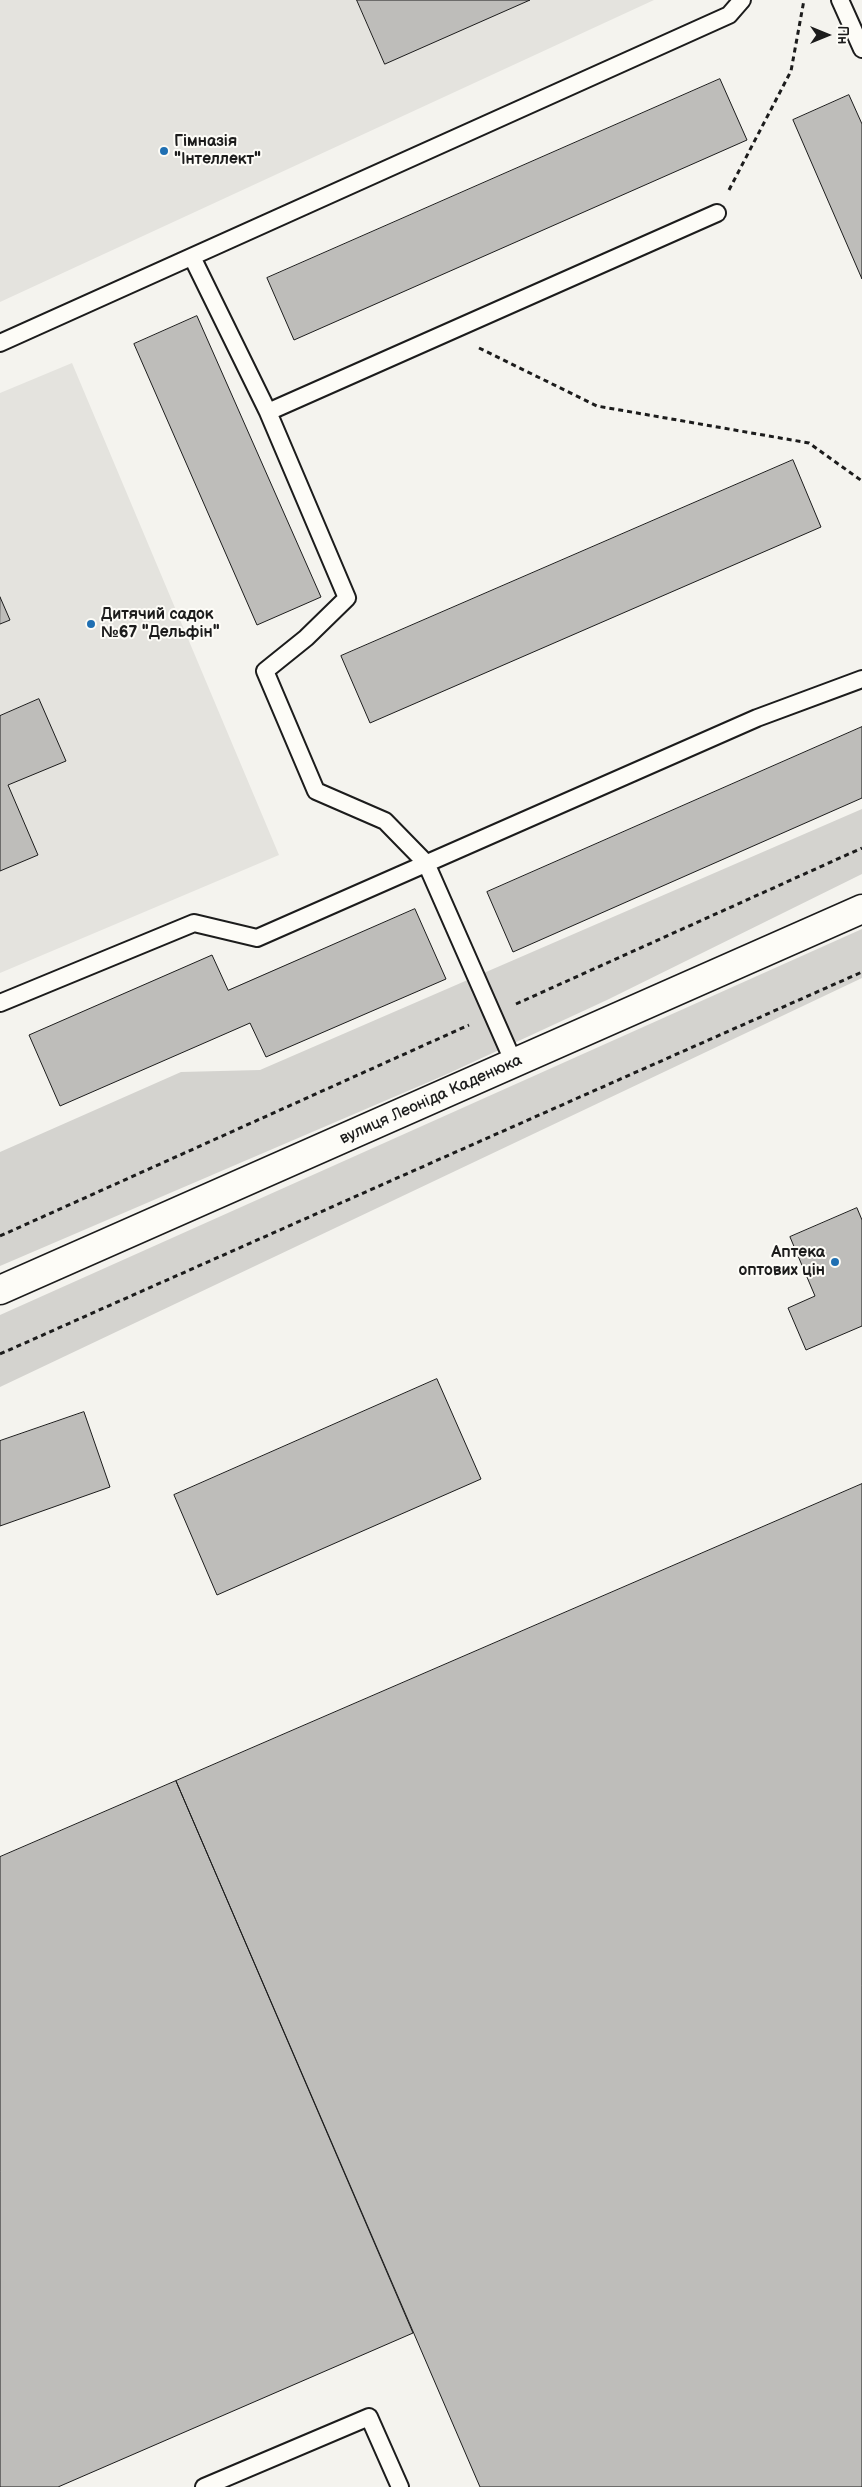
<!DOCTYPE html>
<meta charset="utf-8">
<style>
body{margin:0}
#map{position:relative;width:862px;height:2487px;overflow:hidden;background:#f4f3ee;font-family:"Balsamiq Sans",sans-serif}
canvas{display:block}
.north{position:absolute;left:802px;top:10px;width:50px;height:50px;-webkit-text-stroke:4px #fdfcf7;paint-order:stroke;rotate:90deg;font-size:14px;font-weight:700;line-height:20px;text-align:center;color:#1c1c1c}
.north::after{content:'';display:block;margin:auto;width:18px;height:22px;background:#1c1c1c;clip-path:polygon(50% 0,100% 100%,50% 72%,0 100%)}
</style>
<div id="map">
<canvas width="862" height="2487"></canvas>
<div class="north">Пн</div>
</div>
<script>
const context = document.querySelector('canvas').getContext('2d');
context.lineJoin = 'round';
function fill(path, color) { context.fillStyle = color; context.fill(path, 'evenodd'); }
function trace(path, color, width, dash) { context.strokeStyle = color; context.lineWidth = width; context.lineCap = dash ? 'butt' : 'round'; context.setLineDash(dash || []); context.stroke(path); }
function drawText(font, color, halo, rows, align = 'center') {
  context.font = font + ' "Balsamiq Sans",sans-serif'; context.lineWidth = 4; context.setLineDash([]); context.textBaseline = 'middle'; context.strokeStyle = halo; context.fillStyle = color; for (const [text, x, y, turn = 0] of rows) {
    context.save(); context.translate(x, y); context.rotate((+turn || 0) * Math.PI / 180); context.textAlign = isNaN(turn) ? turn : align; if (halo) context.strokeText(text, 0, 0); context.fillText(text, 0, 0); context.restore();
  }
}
fill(new Path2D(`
 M0 0H654L0 302Z
 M72 363 279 855 0 973V393Z`), '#e4e3de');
fill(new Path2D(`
 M862 809V874L607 1000 445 1075 0 1266V1152L181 1072 260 1070Z
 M862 929V978L0 1387V1315Z`), '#d4d3cf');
const building = new Path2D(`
 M357 0H530L385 64Z
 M720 79 747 140 294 340 267 278Z
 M849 95 862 124V279L793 120Z
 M197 316 321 597 257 625 134 344Z
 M793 460 821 527 370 723 341 656Z
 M0 597 10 620 0 624Z
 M39 699 66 761 8 785 38 855 0 871V716Z
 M862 727V798L513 952 487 892Z
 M415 909 446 979 266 1057 250 1023 60 1106 29 1035 212 955 228 990Z
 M857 1208 862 1220V1326L806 1350 788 1308 815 1296 790 1237Z
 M437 1379 481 1479 217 1595 174 1495Z
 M84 1412 110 1487 0 1526V1441Z
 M862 1484V2487H480L176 1781Z
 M176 1781 413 2333 58 2487H0V1857Z`);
fill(building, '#bebdba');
trace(building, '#1c1c1c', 1);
const service = new Path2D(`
 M840 0 862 49
 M192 257 268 412 347 598 306 638 265 671 316 791 385 821 426 863 514 1063
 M0 343 729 15 742 0
 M268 412 717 213
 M0 1003 194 923 257 938 757 718 862 679
 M204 2487 369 2417 400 2487`);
const minor = new Path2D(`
 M0 1290 862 909`);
trace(service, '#1c1c1c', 20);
trace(minor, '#1c1c1c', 31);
trace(new Path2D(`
 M729 190 791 71 804 0
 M479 348 597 406 809 443 862 481
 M516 1004 862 848
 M0 1236 469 1025
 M0 1354 862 972`), '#1c1c1c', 3, [5, 4]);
trace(service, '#fdfcf7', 16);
trace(minor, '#fdfcf7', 28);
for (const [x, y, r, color] of [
 [164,151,5,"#1f6fb2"],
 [91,624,5,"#1f6fb2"],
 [835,1262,5,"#1f6fb2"]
]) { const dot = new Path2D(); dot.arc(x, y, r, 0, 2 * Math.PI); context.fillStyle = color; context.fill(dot); trace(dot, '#fdfcf7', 2); }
drawText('bold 16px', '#1c1c1c', '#fdfcf7', [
 ["Гімназія",174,142],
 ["\"Інтеллект\"",174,160],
 ["Дитячий садок",101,615],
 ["№67 \"Дельфін\"",101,633],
 ["Аптека",825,1253,"right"],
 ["оптових цін",825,1271,"right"]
], 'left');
drawText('16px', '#1c1c1c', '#fdfcf7', [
 ["вулиця Леоніда Каденюка",431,1100,-24]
]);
</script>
